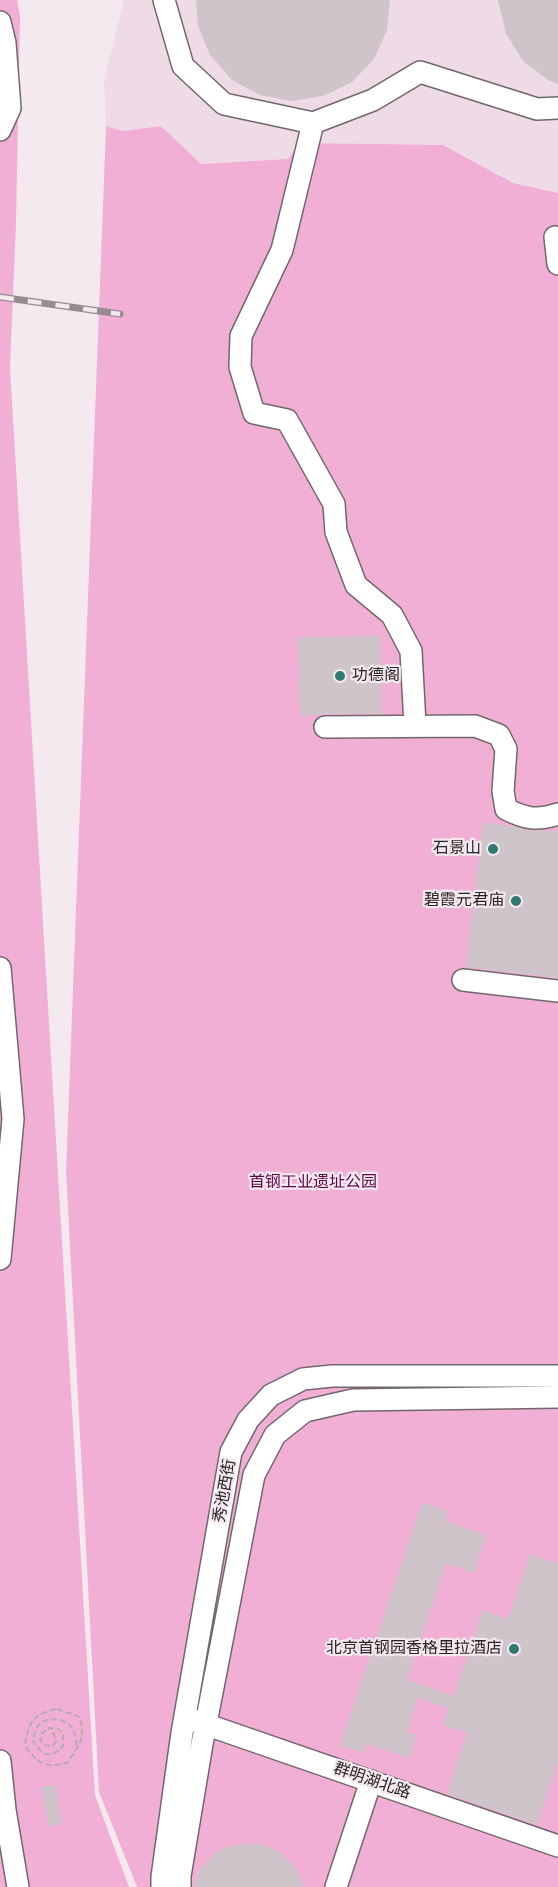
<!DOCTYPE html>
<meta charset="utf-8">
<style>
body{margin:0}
canvas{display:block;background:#f5e9f0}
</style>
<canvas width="558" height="1887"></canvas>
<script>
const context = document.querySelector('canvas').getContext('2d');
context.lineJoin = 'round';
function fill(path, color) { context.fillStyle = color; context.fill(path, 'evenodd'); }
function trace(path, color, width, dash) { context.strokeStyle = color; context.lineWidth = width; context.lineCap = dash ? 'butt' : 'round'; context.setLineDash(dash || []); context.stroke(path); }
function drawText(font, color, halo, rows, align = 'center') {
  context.font = font + ' Helvetica,"Noto Sans SC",sans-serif'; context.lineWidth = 4.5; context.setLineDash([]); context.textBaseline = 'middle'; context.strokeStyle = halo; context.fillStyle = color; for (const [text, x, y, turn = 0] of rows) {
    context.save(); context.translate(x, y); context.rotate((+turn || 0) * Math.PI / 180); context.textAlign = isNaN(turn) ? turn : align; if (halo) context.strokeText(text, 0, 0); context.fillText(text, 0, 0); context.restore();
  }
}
fill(new Path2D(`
 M124 0H558V193L513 183 443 145 288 159 201 164 161 126 123 131 106 126 104 82Z`), '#eedbe5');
fill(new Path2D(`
 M0 0H17L20 16 16 224 10 368 95 1795 129 1887H0Z
 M106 126 123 131 161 126 201 164 288 159 300 143 443 145 513 183 558 193V1887H137L99 1792 66 1171Z`), '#f2afd6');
fill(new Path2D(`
 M196 0H390L387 30 374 59 352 82 323 96 292 101 260 95 232 80 210 55 198 26Z
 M498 0H558V84L548 80 523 61 506 34Z
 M380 636 382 714H325L300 716 298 637Z
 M483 822 512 826 529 830 558 831V978L466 967Z
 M422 1503 448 1511 445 1521 486 1535 474 1573 446 1564 407 1680 454 1696 483 1610 508 1619 530 1554 558 1564V1761L537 1825 447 1794 467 1733 443 1725 449 1708 418 1698 407 1732 417 1735 409 1758 367 1744 364 1753 340 1745Z
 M55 1785 62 1824 49 1827 41 1787Z
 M249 1843 264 1845 281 1853 295 1867 304 1887H193L199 1871 212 1856 226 1847Z`), '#cfc4ca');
const minor = new Path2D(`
 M164 0 183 66 224 104 313 123 373 100 420 72 537 109 558 108
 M0 22 5 43 10 108 0 130
 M313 123 282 250 241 336 240 367 254 413 287 420 334 504 336 532 356 585 392 615 411 651 415 725
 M555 237 558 264
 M325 727 475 726 499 735 506 749 503 791 506 809C526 819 537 821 558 814
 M0 968 13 1119 0 1259
 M463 980 558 991
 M193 1720 558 1846
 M0 1761 5 1810 18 1887
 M162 1887V1877L182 1733 231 1452 248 1420 271 1395 303 1379 332 1376H558
 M180 1887V1876L202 1744 254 1475 275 1435 305 1411 353 1400 558 1397
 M336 1887 371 1781`);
trace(minor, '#71676c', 24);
trace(new Path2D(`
 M57 1709 80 1717C85 1740 80 1744 67 1763 45 1768 39 1765 25 1746 28 1723 33 1713 57 1709Z
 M53 1732 56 1741 53 1746 45 1745 40 1740 42 1733 49 1728 58 1729 63 1734V1746C51 1760 42 1755 33 1741 34 1734 36 1727 41 1723 51 1716 67 1719 73 1729 76 1734 76 1743 77 1749`), '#b5abb1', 2, [6, 3]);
trace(minor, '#fff', 21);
const rail = new Path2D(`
 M0 297 120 314`);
trace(rail, '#968d92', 7);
trace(rail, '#f5e9f0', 4.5, [14]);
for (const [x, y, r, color] of [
 [340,676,6,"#317973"],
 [493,849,6,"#317973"],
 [516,901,6,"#317973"],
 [514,1649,6,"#317973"]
]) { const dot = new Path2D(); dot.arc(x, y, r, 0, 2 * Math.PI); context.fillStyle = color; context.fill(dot); trace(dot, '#f5e9f0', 2); }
drawText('16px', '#292527', '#f5e9f0', [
 ["功德阁",352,676,"left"],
 ["石景山",481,849],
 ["碧霞元君庙",504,901],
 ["北京首钢园香格里拉酒店",502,1649]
], 'right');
drawText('16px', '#5f0546', '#f5e9f0', [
 ["首钢工业遗址公园",313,1183]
]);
drawText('16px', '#292527', '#f5e9f0', [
 ["秀池西街",225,1491,-80],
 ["群明湖北路",372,1781,19]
]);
</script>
